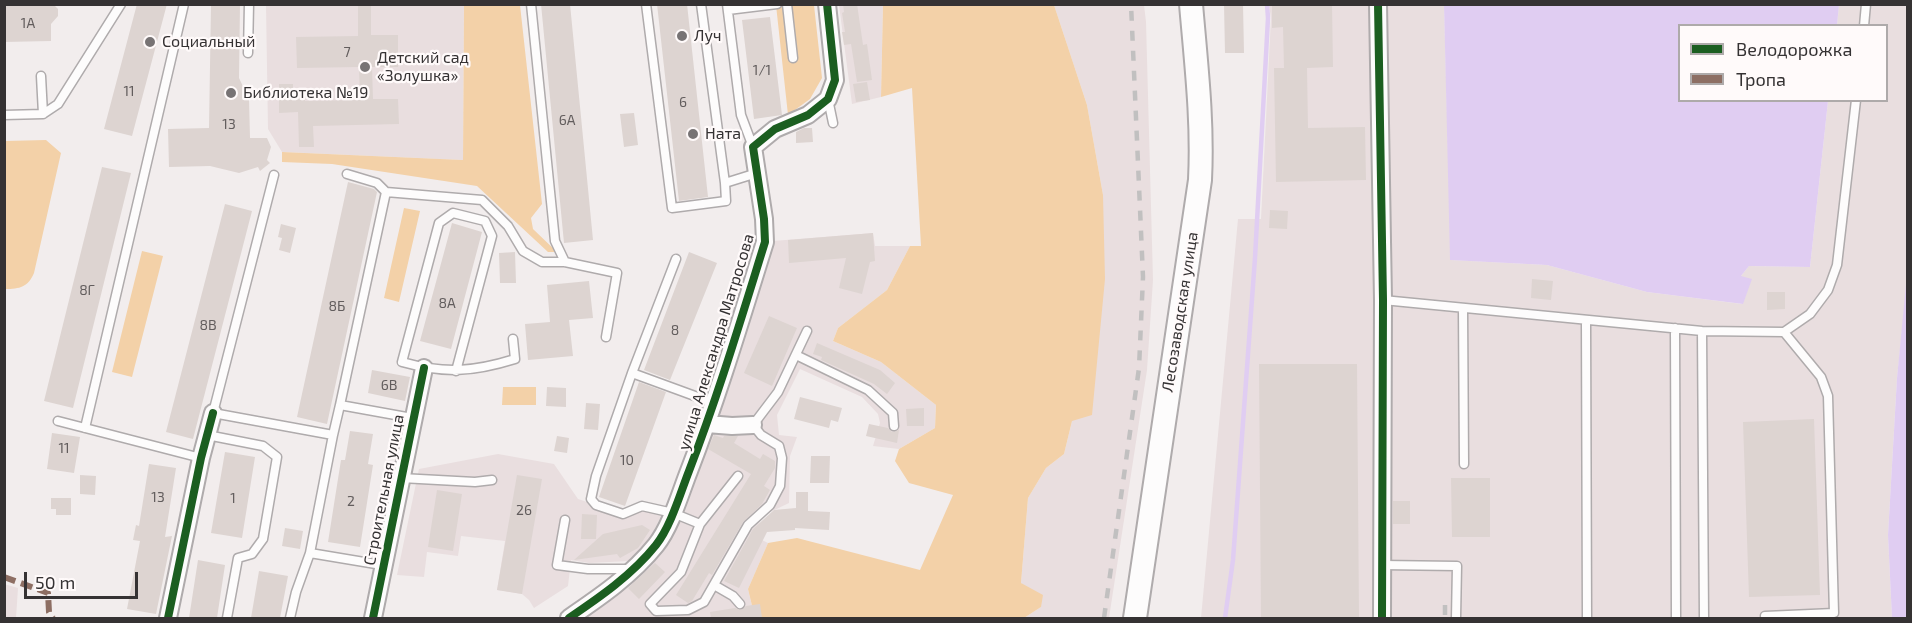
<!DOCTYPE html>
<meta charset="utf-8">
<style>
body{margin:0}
#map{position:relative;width:1912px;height:623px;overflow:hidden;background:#f2eded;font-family:"Exo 2",sans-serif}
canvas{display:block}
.frame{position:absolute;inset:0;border:6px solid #353233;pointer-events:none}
.legend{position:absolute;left:1678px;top:24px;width:210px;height:78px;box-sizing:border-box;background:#fffafa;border:2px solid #aeaaaa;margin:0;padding:8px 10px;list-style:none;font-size:18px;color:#353233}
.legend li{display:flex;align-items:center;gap:12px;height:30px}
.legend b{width:30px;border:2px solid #aeaaaa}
.scale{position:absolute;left:24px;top:572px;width:114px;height:27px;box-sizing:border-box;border:3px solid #353233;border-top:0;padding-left:8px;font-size:18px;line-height:21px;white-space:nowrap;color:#353233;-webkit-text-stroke:4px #fffafa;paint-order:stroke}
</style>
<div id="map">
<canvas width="1912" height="623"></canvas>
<div class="frame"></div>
<ul class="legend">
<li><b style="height:8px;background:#1b5e20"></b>Велодорожка</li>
<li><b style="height:8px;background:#8d6e63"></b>Тропа</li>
</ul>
<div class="scale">50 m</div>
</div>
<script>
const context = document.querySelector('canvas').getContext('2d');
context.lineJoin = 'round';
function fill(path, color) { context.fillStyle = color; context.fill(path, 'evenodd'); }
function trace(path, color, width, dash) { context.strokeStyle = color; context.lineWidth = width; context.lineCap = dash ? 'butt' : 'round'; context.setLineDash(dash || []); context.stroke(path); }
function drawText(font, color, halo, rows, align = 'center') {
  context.font = font + ' "Exo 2",sans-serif'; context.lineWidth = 4.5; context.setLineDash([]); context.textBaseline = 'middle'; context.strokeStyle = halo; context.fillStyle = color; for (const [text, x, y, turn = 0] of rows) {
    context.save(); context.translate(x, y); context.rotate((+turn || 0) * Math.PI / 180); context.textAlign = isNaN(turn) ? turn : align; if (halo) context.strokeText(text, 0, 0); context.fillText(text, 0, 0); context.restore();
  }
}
fill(new Path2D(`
 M266 5H464L463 160 282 152 268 129Z
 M839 5H883L881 97 852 104Z
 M1054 5H1144L1146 22 1153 280 1147 370 1109 618H1024L1041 607 1021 583 1028 498 1046 468 1064 454 1072 421 1103 195 1087 105Z
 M1269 5H1444L1451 260 1547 265 1647 292 1742 304 1741 276 1749 266 1810 267 1828 101 1886 100V26L1837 25 1839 5H1907L1908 274 1897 378 1888 535 1892 618H1201L1238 219H1261L1271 18Z
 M873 233 875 246H910L887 290 838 328 833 341 881 362 936 405 935 428 899 449 873 446 880 423 878 414 862 397 800 369 777 415 779 435 797 437 790 456 789 503 764 515 752 535 768 543 748 589 755 618H582L605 605 665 544 712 429 773 241Z
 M498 454 554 464 578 499 624 514 639 507 662 514 649 541 629 561 589 563 571 560 568 586 534 608 529 600 522 594 497 590 505 541 461 536 458 556 427 552 424 577 397 575 419 469Z
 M4 584 18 588 16 618H5Z`), '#e9dedf');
fill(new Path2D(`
 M464 5H520L542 204 531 218 533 229 557 252H548L477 186 332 164 282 162V152L463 160Z
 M776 5H814L822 78 810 99 788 115Z
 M883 5H1054L1087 105 1103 195 1105 279 1092 415 1072 421 1064 454 1046 468 1028 498 1021 583 1043 595 1041 607 1024 618H755L748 589 768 543 797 538 920 570 953 495 909 483 895 461 899 449 935 428 936 405 881 362 833 341 838 328 887 290 910 246H921L912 88 881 97Z
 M46 140 61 153 34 273C28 287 20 289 5 289V141Z
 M404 208 420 211 399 302 384 298Z
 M142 251 163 256 132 377 112 372Z
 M503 387H536V405H502Z`), '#f3d1a8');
fill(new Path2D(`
 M1444 5H1839L1837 25 1680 26V100L1828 101 1810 267 1749 266 1741 276 1752 279 1743 304 1647 292 1547 265 1450 260Z
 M1907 274 1908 618H1892L1888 535 1897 378Z`), '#e0cdf2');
trace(new Path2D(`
 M1225 618 1233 560 1255 258 1268 18 1267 4`), '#e0cdf2', 4.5);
fill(new Path2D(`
 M4 4 54 5 58 9V16L51 24V41L4 42Z
 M137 4H167L132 136 104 129Z
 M211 4H240L239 78 249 99 250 138H267L271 147 267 160 270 163 260 171 258 167 239 173 210 166 169 167 168 129 209 128Z
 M358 4H371V35H398V67H372L373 99H398L399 124 313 126 314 147H299L298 112 279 113V84H293V98L305 97V101L360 100 359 67 297 68 296 37 358 36Z
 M541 4H570L593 240 564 243Z
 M657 4H687L708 197 679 201Z
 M843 4H857L863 45 867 44 872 80 857 82 851 44 844 45 842 32H845L842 13 844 12Z
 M1224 4H1243L1244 53H1225Z
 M1272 4H1332L1333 67 1307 68 1308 128 1365 127 1366 180 1276 182 1274 68H1284L1283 27 1272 28Z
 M770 17 782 115 754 119 742 20Z
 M867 82 870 100 856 102 853 84Z
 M634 113 638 145 624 147 620 114Z
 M804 128H812L813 142 796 143V132Z
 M102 167 131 173 73 408 44 401Z
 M348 182 374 189 377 192 327 424 297 417Z
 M225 204 252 211 193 439 166 432Z
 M1270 210 1288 211 1287 229 1269 228Z
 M452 223 482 232 451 349 420 341Z
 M281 224 296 228 290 253 279 250 282 238 278 237Z
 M873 233 875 261 870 262 862 294 839 288 846 258 789 263 788 240Z
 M515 252 516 283H500L499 253Z
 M689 252 717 263 670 380 644 370Z
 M1532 279 1553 281 1551 300 1531 298Z
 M589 281 593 318 569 320 573 356 528 360 525 324 550 322 547 285Z
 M1767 292H1785V309L1767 310Z
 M769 316 797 328 772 386 744 373Z
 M817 343 880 370 895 383 887 394 874 384 821 360 822 357 813 354Z
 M1259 364H1357L1359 618H1261Z
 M372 370 410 377 405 401 368 393Z
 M639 382 666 392 625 506 599 497Z
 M547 387 566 388V407L546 406Z
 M800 397 842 408 838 422 831 420 829 428 794 419Z
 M586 403 600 404 598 430 584 429Z
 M924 408V426H907L906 409Z
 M1814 419 1820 595 1749 597 1743 422Z
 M869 424 888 428 892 432 899 430 897 443 866 436Z
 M350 431 373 434 368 464 373 465 360 547 328 542 341 460H345Z
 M52 433 80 437 74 473 47 469Z
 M714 435 723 438 724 436H738L734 443 760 459 763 454 775 461V468L764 486 770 490 762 504 743 522 712 575 709 573 692 601 688 603 676 595 751 474 708 449Z
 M557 436 569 438 567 453 554 451Z
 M225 452 255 457 242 538 211 533Z
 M811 456H830L829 483H810Z
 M149 464 176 468 165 537 172 536 156 614 127 609 140 541 133 540 136 525 139 526Z
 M80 475 96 476 95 495 80 494Z
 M517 475 542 479 522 594 497 590Z
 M1451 478H1490V537H1452Z
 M437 490 462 494 453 551 428 547Z
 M796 492H808V511L830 512 829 530 795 528V530L767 532 739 588 724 581 753 529 774 510 796 508Z
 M51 498H71V515H56V509H51Z
 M1393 501H1410V524H1393Z
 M582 514 597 515 596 539H581Z
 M642 525 650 530 638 548 620 558 617 554 574 560 603 534Z
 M285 528 303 531 300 549 282 546Z
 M198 560 225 565 217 618H189Z
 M655 563 665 572 639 599 628 588Z
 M259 571 288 576 280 618H251Z
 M760 604 762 618H711L710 612 735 608 741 610 746 606Z`), '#ddd4d1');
const service = new Path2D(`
 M531 4 555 241 565 262
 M646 4 672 208 726 201 725 183
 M701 4 725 183 757 173
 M727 4 741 115 753 147
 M787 4 793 58
 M728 10 777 4
 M1864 26 1866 4
 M248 53 249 4
 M41 76 43 114
 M828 99 833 123
 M4 115 43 114 58 104 121 4
 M347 174 377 183 386 192
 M274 175 213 413 333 435 340 405 412 418
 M1383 300 1702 331 1784 332 1810 314 1828 290 1837 265 1856 100
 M1463 308 1464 464
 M1586 320 1587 618
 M1675 328 1676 618
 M1702 331 1704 618
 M796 355 868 390 893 413 894 426
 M456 371 492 236 485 221 453 213 439 223 402 362C445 374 473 372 515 359L513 339
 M632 373 676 259
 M340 405 386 192 482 200 508 226 523 251 542 262H565L617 273 606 337
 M58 421 201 458
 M85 428 184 4
 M207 435 263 446 277 457 263 539 252 554 238 558 227 618
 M333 435 310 553 382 565
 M738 476 700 524 681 572 650 604 656 611 688 610 704 602 748 525 770 505 780 486 782 458 779 446 761 435 753 425 778 392 807 331
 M401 478 475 482 492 480
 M565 520 557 565 588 569H631
 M700 524 673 513 642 506 623 514 596 505 591 499 596 476 632 373 714 403
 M1382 565 1457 566 1456 618
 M714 585 733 596 740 604
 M1765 616 1834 613 1828 396 1821 377 1784 332
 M290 618 296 592 310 553`);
const minor = new Path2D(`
 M1378 4 1383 300 1382 618
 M707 424 732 426 753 425
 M168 618 201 458 213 413
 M373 618 424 368
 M569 618C600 597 632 575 656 545 671 526 680 494 689 471 718 396 741 319 765 242L764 219 753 147 775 129 808 115 828 99 835 80 827 4`);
const secondary = new Path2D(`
 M1135 618 1200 180C1203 121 1196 63 1191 4`);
trace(service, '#afabac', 11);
trace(minor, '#afabac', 20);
trace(secondary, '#afabac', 26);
trace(service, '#fdfcfc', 8);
trace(minor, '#fdfcfc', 16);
trace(secondary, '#fdfcfc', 22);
trace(new Path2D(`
 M1445 605V618
 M1104 618 1139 368 1143 277 1131 4`), '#c1c0c0', 4.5, [10, 10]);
trace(new Path2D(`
 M4 577 48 593 49 612 53 618`), '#8d6e63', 6, [12, 6]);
trace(new Path2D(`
 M1378 4 1383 300 1382 618
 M168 618 201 458 213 413
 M373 618 424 368
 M569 618C600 597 632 575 656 545 671 526 680 494 689 471 718 396 741 319 765 242L764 219 753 147 775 129 808 115 828 99 835 80 827 4`), '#1b5e20', 8);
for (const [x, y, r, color] of [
 [682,36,6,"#777374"],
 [150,42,6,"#777374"],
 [365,67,6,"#777374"],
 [231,93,6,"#777374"],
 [693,134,6,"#777374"]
]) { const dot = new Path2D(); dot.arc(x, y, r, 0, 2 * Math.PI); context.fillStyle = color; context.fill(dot); trace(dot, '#fffafa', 2); }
drawText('14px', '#625d5d', null, [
 ["1А",28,23],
 ["7",347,52],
 ["1/1",762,70],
 ["11",129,91],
 ["6",683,102],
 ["6А",567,120],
 ["13",229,124],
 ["8Г",87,290],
 ["8А",447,303],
 ["8Б",337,306],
 ["8В",208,325],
 ["8",675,330],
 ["6В",389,385],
 ["11",64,448],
 ["10",627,460],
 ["13",158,497],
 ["1",233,498],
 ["2",351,501],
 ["26",524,510]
]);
drawText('16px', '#353233', '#fffafa', [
 ["Луч",694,36],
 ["Социальный",162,42],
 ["Детский сад",377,58],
 ["«Золушка»",377,76],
 ["Библиотека №19",243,93],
 ["Ната",705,134]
], 'left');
drawText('16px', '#353233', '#fffafa', [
 ["Лесозаводская улица",1180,312,-81],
 ["улица Александра Матросова",716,342,-73],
 ["Строительная улица",384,490,-79]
]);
</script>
